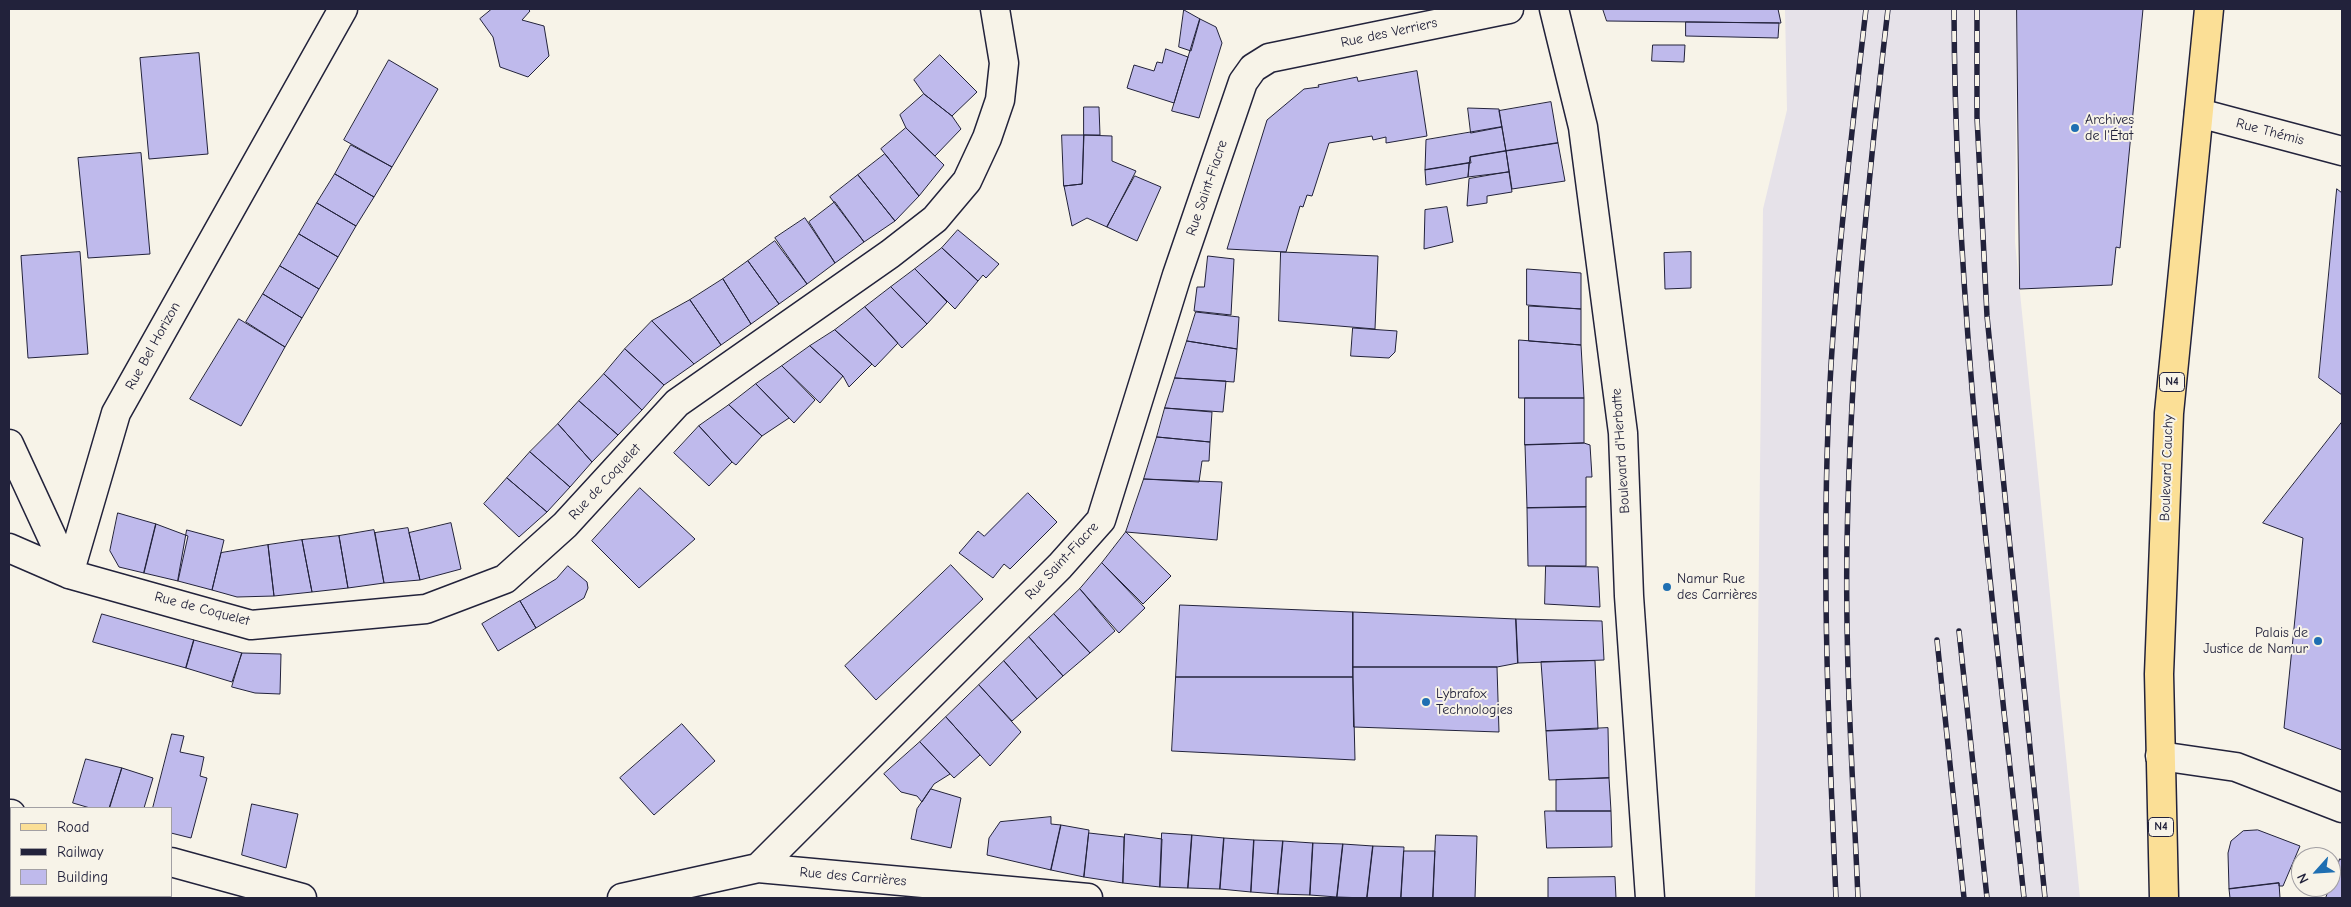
<!DOCTYPE html>
<meta charset="utf-8">
<style>
body{margin:0}
#map{position:relative;width:2351px;height:907px;overflow:hidden;background:#f7f3e8;font-family:"Comic Neue",sans-serif}
canvas{display:block}
.frame{position:absolute;inset:0;border:10px solid #22223b;pointer-events:none}
.legend{position:absolute;left:10px;top:807px;width:162px;height:90px;box-sizing:border-box;background:#f7f3e8;border:1px solid #a29fa3;margin:0;padding:6px 9px;list-style:none;font-size:15px;color:#22223b}
.legend li{display:flex;align-items:center;gap:10px;height:25px}
.legend b{width:25px;border:1px solid #a29fa3}
.north{position:absolute;left:2291px;top:847px;width:50px;height:50px;box-sizing:border-box;background:#f7f3e8;border:1px solid #a29fa3;border-radius:50%;rotate:244deg;font-size:14px;font-weight:700;line-height:20px;text-align:center;color:#22223b}
.north::after{content:'';display:block;margin:auto;width:18px;height:22px;background:#1f6fb2;clip-path:polygon(50% 0,100% 100%,50% 72%,0 100%)}
</style>
<div id="map">
<canvas width="2351" height="907"></canvas>
<div class="frame"></div>
<ul class="legend">
<li><b style="height:6px;background:#fbdf96"></b>Road</li>
<li><b style="height:6px;background:#22223b"></b>Railway</li>
<li><b style="height:14px;background:#bfbaec"></b>Building</li>
</ul>
<div class="north">N</div>
</div>
<script>
const context = document.querySelector('canvas').getContext('2d');
context.lineJoin = 'round';
function fill(path, color) { context.fillStyle = color; context.fill(path, 'evenodd'); }
function trace(path, color, width, dash) { context.strokeStyle = color; context.lineWidth = width; context.lineCap = dash ? 'butt' : 'round'; context.setLineDash(dash || []); context.stroke(path); }
function drawText(font, color, halo, rows, align = 'center') {
  context.font = font + ' "Comic Neue",sans-serif'; context.lineWidth = 4; context.setLineDash([]); context.textBaseline = 'middle'; context.strokeStyle = halo; context.fillStyle = color; for (const [text, x, y, turn = 0] of rows) {
    context.save(); context.translate(x, y); context.rotate((+turn || 0) * Math.PI / 180); context.textAlign = isNaN(turn) ? turn : align; if (halo) context.strokeText(text, 0, 0); context.fillText(text, 0, 0); context.restore();
  }
}
fill(new Path2D(`
 M1785 9H2017L2015 242 2080 898H1755L1763 209 1787 110Z`), '#e6e2e9');
const building = new Path2D(`
 M492 9H528L530 11 522 20 544 26 549 56 528 77 500 67 493 37 480 19Z
 M1603 9H1778L1781 23 1607 21Z
 M2017 9H2143L2120 248 2116 247 2112 285 2020 289Z
 M1184 10 1200 19 1191 51 1179 47Z
 M1200 19 1216 27 1222 43 1199 118 1172 111Z
 M1686 22 1779 23 1778 38 1686 36Z
 M1653 45H1685L1684 62 1652 61Z
 M1166 49 1188 57 1174 103 1127 88 1134 65 1154 71 1157 62 1162 63Z
 M199 53 208 154 149 159 140 58Z
 M940 55 977 92 952 116 924 94 914 80Z
 M389 60 438 89 392 167 344 140Z
 M1417 71 1427 136 1386 143V137L1373 140 1372 136 1329 143 1312 196 1307 195 1303 207 1300 206 1286 252 1227 249 1267 120 1304 89 1319 87 1318 85 1357 77 1358 81Z
 M924 94 952 116 961 129 935 156 906 128 900 115Z
 M1551 102 1558 143 1506 151 1499 111Z
 M1084 107H1099L1100 135H1084Z
 M1468 108 1499 109 1502 127 1471 133Z
 M1502 127 1506 151 1470 157 1471 163H1469L1425 170 1426 140Z
 M906 128 944 165 919 196 881 149Z
 M1062 135H1084L1082 184 1064 186Z
 M1084 135 1112 136V161L1136 171 1107 227 1087 218 1072 226 1064 186 1082 184Z
 M1558 143 1565 181 1512 189 1506 151Z
 M351 145 392 167 374 197 335 174Z
 M1506 151 1509 172 1468 177 1470 157Z
 M141 153 150 254 88 258 78 158Z
 M885 154 919 196 895 221 858 175Z
 M1469 163 1468 177 1426 185 1425 170Z
 M1509 172 1512 192 1487 196V203L1467 206 1469 179Z
 M335 174 374 197 356 226 317 203Z
 M858 175 895 221 864 242 830 197Z
 M1135 176 1161 187 1137 241 1107 227Z
 M2337 189 2342 193V395L2319 378Z
 M835 202 864 242 835 263 809 222Z
 M317 203 356 226 338 257 299 234Z
 M1447 207 1453 242 1424 249 1425 210Z
 M805 218 835 263 807 284 775 238Z
 M958 230 999 264 986 278 983 275 978 281 942 248Z
 M299 234 338 257 319 289 280 266Z
 M775 241 807 284 779 304 748 261Z
 M942 248 978 281 955 309 915 269Z
 M80 252 88 354 28 358 21 256Z
 M1281 252 1378 256 1375 329 1279 321Z
 M1691 252V288L1665 289 1664 253Z
 M1208 256 1234 259 1231 315 1194 311 1197 287H1204Z
 M748 261 779 304 751 324 723 279Z
 M280 266 319 289 302 318 263 294Z
 M915 269 947 302 927 324 891 287Z
 M1527 269 1581 273V309L1527 305Z
 M723 279 751 324 721 345 690 300Z
 M891 287 927 324 902 348 865 307Z
 M263 294 302 318 285 347 246 322Z
 M690 300 721 345 694 364 652 321Z
 M1529 306 1581 309V345L1529 341Z
 M865 307 898 343 875 367 835 330Z
 M1196 312 1239 317 1237 349 1187 341Z
 M239 319 285 347 241 426 190 399Z
 M652 321 694 364 664 385 625 349Z
 M1353 328 1397 331 1395 352 1389 358 1351 356Z
 M835 330 872 364 849 387 843 376 810 346Z
 M1519 340 1581 345 1584 398H1519Z
 M1187 341 1237 349 1234 382 1175 378Z
 M810 346 843 376 820 403 782 366Z
 M625 349 664 385 642 410 604 374Z
 M782 366 815 400 794 423 756 384Z
 M604 374 642 410 618 435 579 401Z
 M1175 378 1226 381 1223 412 1165 408Z
 M756 384 789 418 762 436 729 405Z
 M1525 398H1584V443L1525 445Z
 M579 401 618 435 592 462 558 424Z
 M729 405 762 436 736 465 732 462 699 426Z
 M1165 408 1212 412 1210 442 1157 437Z
 M2342 422V750L2284 728 2303 538 2263 523Z
 M558 424 592 462 570 487 530 452Z
 M699 426 732 462 709 486 674 453Z
 M1157 437 1210 442 1209 461H1202L1199 482 1144 479Z
 M1584 443 1590 445 1592 477H1586V507L1527 508 1525 445Z
 M530 452 570 487 547 512 507 478Z
 M507 478 547 512 519 537 484 504Z
 M1144 479 1222 482 1217 540 1126 532Z
 M640 488 695 539 639 588 592 541Z
 M1028 493 1057 522 1010 569 1004 564 993 578 959 553 978 531 984 536Z
 M1586 507V566H1528L1527 508Z
 M118 513 156 524 144 573 119 567 110 551Z
 M451 523 461 569 420 580 409 533Z
 M156 524 188 536 178 581 144 573Z
 M408 528 420 580 384 583 375 533Z
 M187 530 224 540 212 590 178 581Z
 M374 530 384 583 348 588 339 536Z
 M1126 532 1171 576 1143 604 1102 563Z
 M339 536 348 588 312 592 302 540Z
 M302 540 312 592 274 596 268 545Z
 M268 545 274 596 237 597 212 590 221 553Z
 M1102 563 1145 608 1119 633 1080 589Z
 M951 565 983 599 876 700 845 666Z
 M568 566 587 582 588 588 584 598 536 628 520 601 556 579Z
 M1546 566 1598 567 1600 607 1545 604Z
 M1080 589 1115 631 1090 653 1054 614Z
 M520 601 536 628 498 651 482 624Z
 M1180 605 1353 612V677H1176Z
 M1353 612 1516 619 1518 663 1497 667H1353Z
 M102 614 194 640 186 668 93 642Z
 M1054 614 1090 653 1063 676 1029 637Z
 M1516 619 1602 621 1604 660 1518 663Z
 M1029 637 1063 676 1037 699 1004 661Z
 M194 640 242 653 232 682 186 668Z
 M242 653 281 654 280 694 255 693 232 687Z
 M1004 661 1037 699 1012 721 979 685Z
 M1595 661 1598 729 1546 731 1541 662Z
 M1353 667H1497L1499 732 1354 727Z
 M1176 677H1353L1355 760 1172 751Z
 M979 685 1021 732 990 766 946 717Z
 M946 717 980 755 954 778 920 742Z
 M682 724 715 761 654 815 620 778Z
 M1608 728 1609 778 1549 780 1546 731Z
 M172 734 184 736 180 752 204 757 200 776 207 778 191 838 171 833V808H153Z
 M920 742 950 774 934 784 922 802 917 796 901 792 884 774Z
 M86 759 122 768 109 808H90L73 803Z
 M122 768 153 778 144 808H110Z
 M1609 778 1611 811H1556V780Z
 M931 789 961 798 951 848 911 839 917 809Z
 M252 804 298 814 286 868 242 855Z
 M1545 811H1611L1612 847 1547 848Z
 M1051 817V824L1061 825 1051 870 987 855 989 838 1000 822Z
 M1061 825 1089 830 1084 877 1051 870Z
 M2258 830 2300 846 2283 886H2279V883L2229 889 2228 853 2231 841 2243 831Z
 M1089 833 1124 837 1123 883 1084 877Z
 M1162 833 1192 835 1188 888 1160 887Z
 M1125 834 1162 839 1160 887 1123 883Z
 M1192 835 1224 838 1220 889 1188 888Z
 M1436 835 1477 836 1475 898H1433Z
 M1224 838 1254 840 1251 892 1220 889Z
 M1254 840 1283 841 1278 894 1251 892Z
 M1283 841 1313 843 1310 895 1278 894Z
 M1313 843 1343 844 1337 897 1310 895Z
 M1343 844 1373 846 1367 898 1337 897Z
 M1373 846 1404 847 1401 898H1367Z
 M1404 851H1435L1433 898H1401Z
 M2340 859 2342 860V898H2326Z
 M1615 877 1616 898H1548V878Z
 M2279 883 2280 898H2230L2229 889Z`);
fill(building, '#bfbaec');
trace(building, '#22223b', 1);
const minor = new Path2D(`
 M2199 113 2342 151
 M9 444 69 574
 M9 548 69 574 251 625 426 609 505 579 565 525 677 403 890 254 935 219 967 181 987 138 1000 100 1004 63 995 9
 M69 574 116 413 343 9
 M2160 756 2236 767 2342 808
 M9 814H11
 M171 862 302 898
 M758 868 1060 566 1101 520 1177 275 1243 82 1253 68 1269 58 1509 9
 M622 898 758 868 1088 898`);
const tertiary = new Path2D(`
 M1554 9 1583 127 1623 433 1629 596 1650 898`);
const primary = new Path2D(`
 M2164 898 2159 674 2169 413 2209 9`);
trace(minor, '#22223b', 31);
trace(tertiary, '#22223b', 31);
trace(primary, '#22223b', 31);
trace(minor, '#f7f3e8', 28);
trace(tertiary, '#f7f3e8', 28);
trace(primary, '#fbdf96', 28);
const rail = new Path2D(`
 M1954 9C1955 306 1993 603 2024 898
 M1977 9V117L1987 316 2045 898
 M1959 631 1987 898
 M1937 640 1964 898
 M1836 898C1829 742 1822 585 1828 428 1833 288 1850 148 1866 9
 M1858 898C1853 781 1845 662 1847 545 1850 365 1867 187 1888 9`);
trace(rail, '#22223b', 5.5);
trace(rail, '#f7f3e8', 4, [11]);
for (const [x, y, r, color] of [
 [2075,128,5,"#1f6fb2"],
 [1667,587,5,"#1f6fb2"],
 [2318,641,5,"#1f6fb2"],
 [1426,702,5,"#1f6fb2"]
]) { const dot = new Path2D(); dot.arc(x, y, r, 0, 2 * Math.PI); context.fillStyle = color; context.fill(dot); trace(dot, '#f7f3e8', 2); }
for (const [x, y, w] of [
 [2172,382,25],
 [2161,827,25]
]) { const box = new Path2D(); box.roundRect(x - w / 2, y - 9.5, w, 19, 4); context.fillStyle = '#f7f3e8'; context.fill(box); trace(box, '#22223b', 1); }
drawText('bold 12px', '#22223b', null, [
 ["N4",2172,382],
 ["N4",2161,827]
]);
drawText('14px', '#22223b', '#f7f3e8', [
 ["Rue des Verriers",1389,33,-12],
 ["Rue Thémis",2270,132,15],
 ["Rue Saint-Fiacre",1207,188,-71],
 ["Rue Bel Horizon",153,346,-61],
 ["Boulevard d'Herbatte",1621,451,-94],
 ["Boulevard Cauchy",2167,468,-88],
 ["Rue de Coquelet",605,482,-47],
 ["Rue Saint-Fiacre",1062,561,-47],
 ["Rue de Coquelet",202,609,15],
 ["Rue des Carrières",853,877,5]
]);
drawText('14px', '#22223b', '#f7f3e8', [
 ["Archives",2085,120],
 ["de l'État",2085,136],
 ["Namur Rue",1677,579],
 ["des Carrières",1677,595],
 ["Palais de",2308,633,"right"],
 ["Justice de Namur",2308,649,"right"],
 ["Lybrafox",1436,694],
 ["Technologies",1436,710]
], 'left');
</script>
